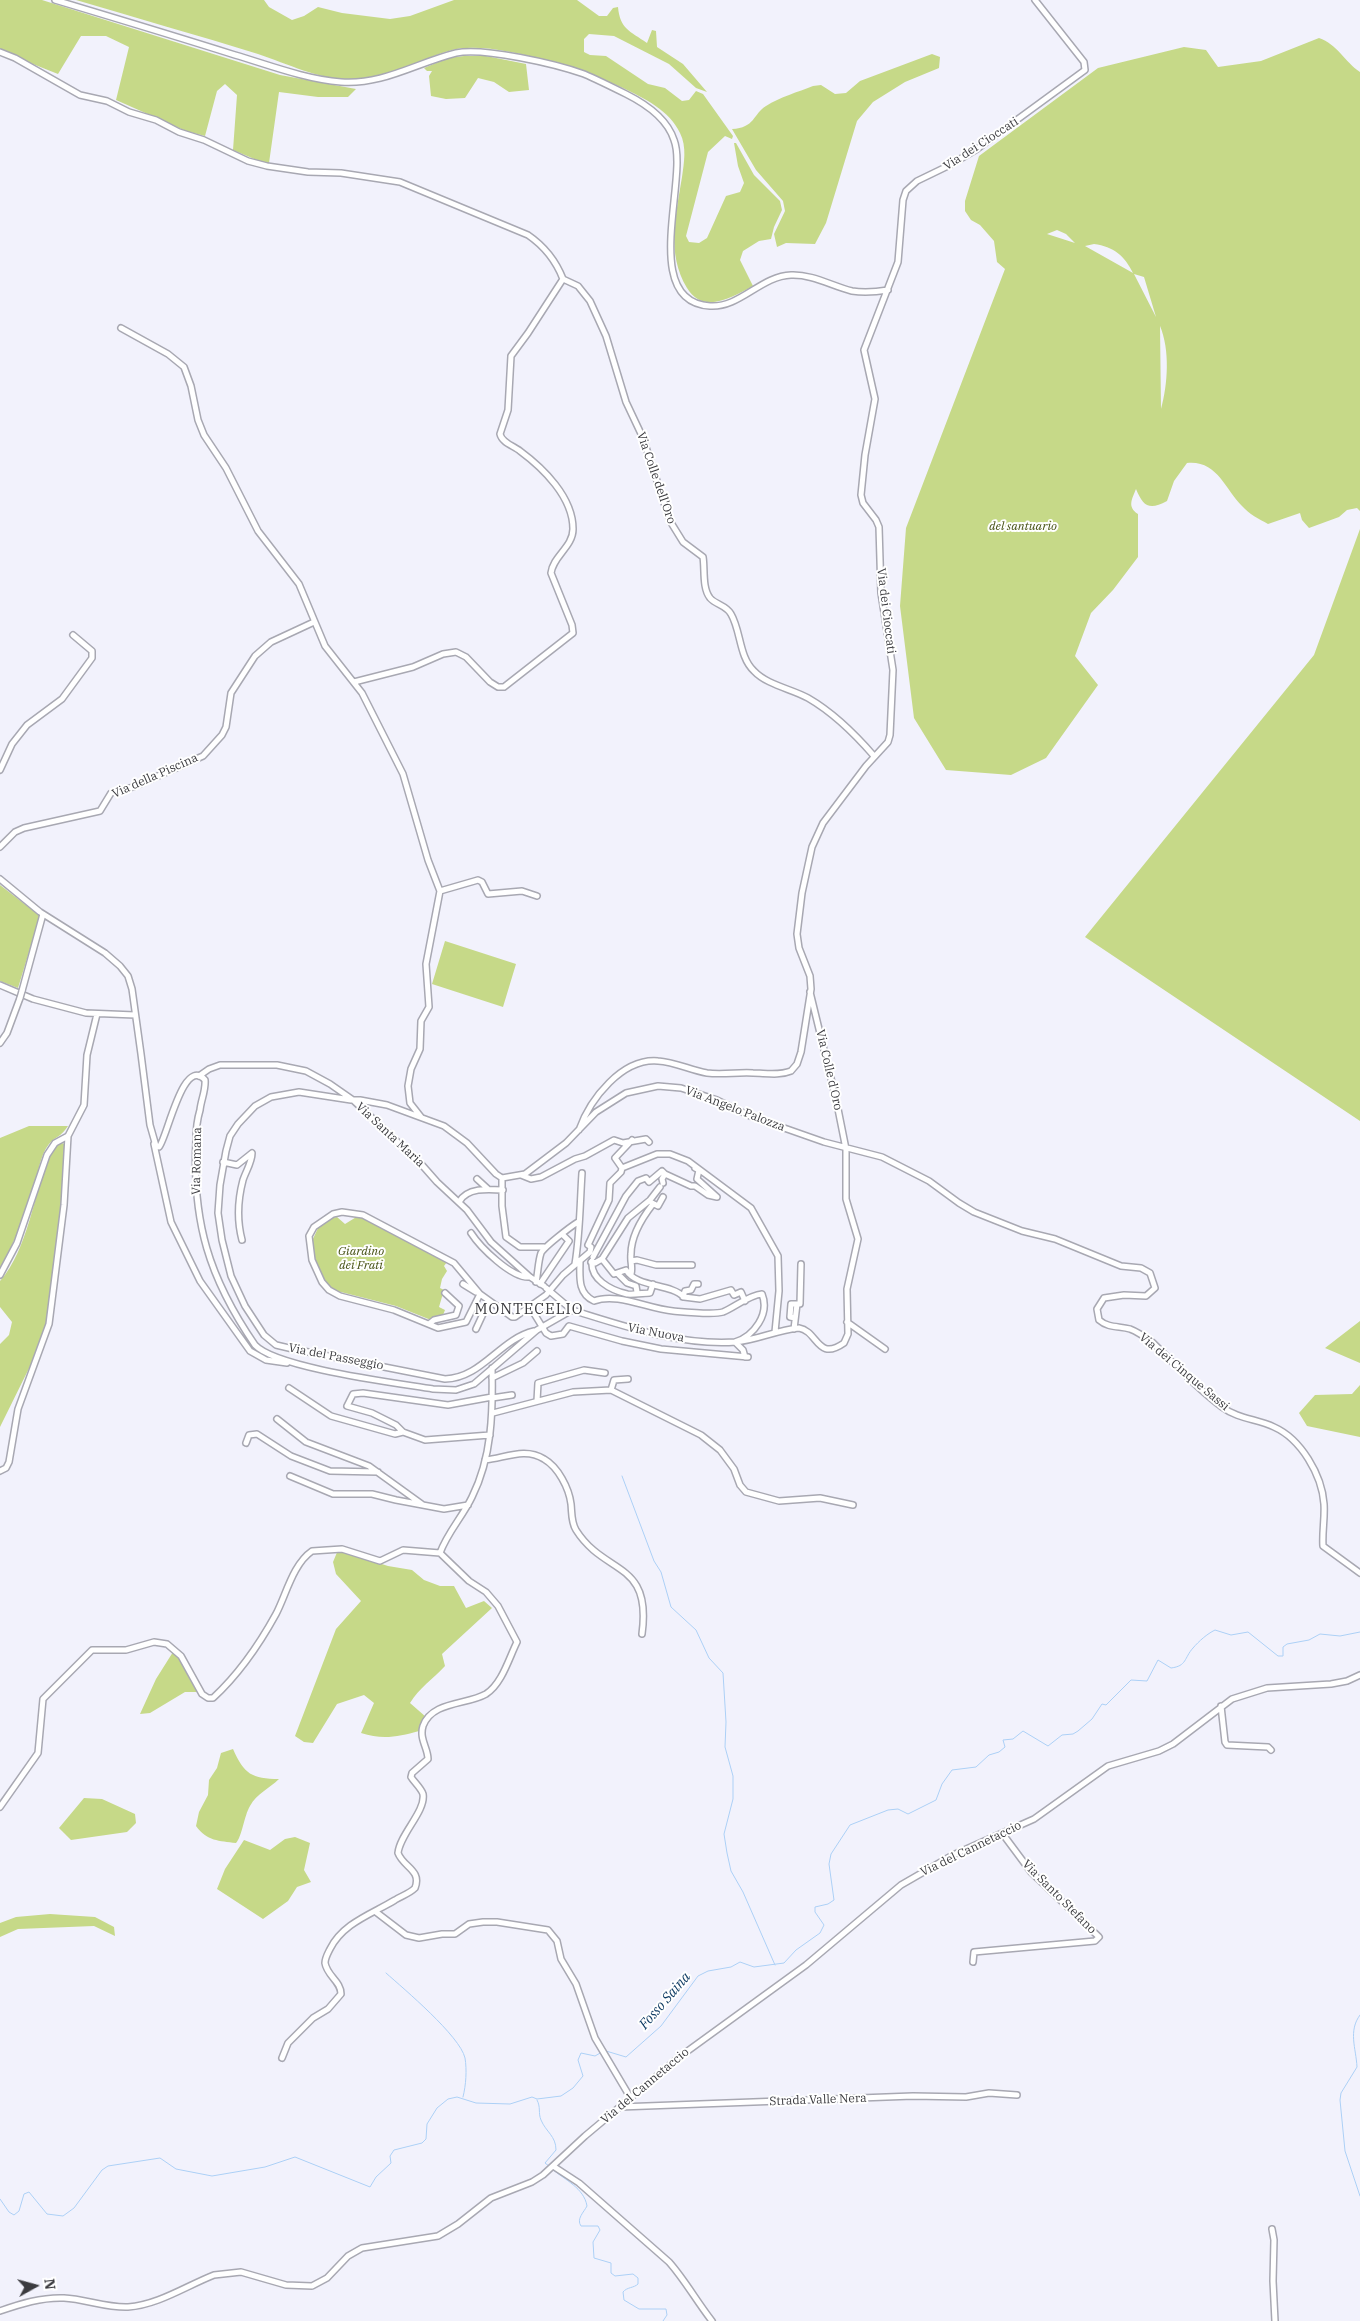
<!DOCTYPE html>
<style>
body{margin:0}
#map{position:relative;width:1360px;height:2321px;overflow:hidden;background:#f2f2fc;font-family:"IBM Plex Serif",serif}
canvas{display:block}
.north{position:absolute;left:10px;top:2261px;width:50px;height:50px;-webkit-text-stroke:4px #fff;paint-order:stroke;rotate:83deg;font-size:14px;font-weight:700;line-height:20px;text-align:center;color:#3b3b3f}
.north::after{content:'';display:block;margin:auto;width:18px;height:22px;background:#3b3b3f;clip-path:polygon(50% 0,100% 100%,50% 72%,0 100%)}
</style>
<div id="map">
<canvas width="1360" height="2321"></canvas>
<div class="north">N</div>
</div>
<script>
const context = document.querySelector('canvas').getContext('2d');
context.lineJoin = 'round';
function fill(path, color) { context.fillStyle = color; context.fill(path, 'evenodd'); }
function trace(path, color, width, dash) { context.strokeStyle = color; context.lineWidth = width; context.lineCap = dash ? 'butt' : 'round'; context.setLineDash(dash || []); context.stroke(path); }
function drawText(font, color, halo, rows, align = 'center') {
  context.font = font + ' "IBM Plex Serif",serif'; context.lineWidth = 4; context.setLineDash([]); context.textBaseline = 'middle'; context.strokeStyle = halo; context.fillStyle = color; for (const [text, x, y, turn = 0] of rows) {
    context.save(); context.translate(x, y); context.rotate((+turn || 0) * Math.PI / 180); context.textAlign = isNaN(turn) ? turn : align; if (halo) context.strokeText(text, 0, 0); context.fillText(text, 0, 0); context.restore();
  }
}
fill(new Path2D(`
 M0 0H42L280 75 356 89 348 97H318L279 92 269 163 259 161 233 150 237 95 225 84 217 91 205 136 186 131 116 100 129 47 106 36H81L58 74 0 51Z
 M76 0H264L269 7 292 20 304 16 318 7 342 13 390 19 410 16 454 0H577L599 16H607L613 8 618 7C620 29 630 31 647 43L652 30 656 31 657 47 683 64 707 92 696 88 669 64 614 36 589 34 584 39V52L590 55 606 56 648 84 665 88 682 101 689 100 696 91 703 94 733 136 732 139 725 136 708 152 686 236 689 242 699 243 707 238 726 196 740 192 744 183 738 166 734 143H736L754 175 780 201 782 210 774 227 771 239 759 241 743 251 740 260 753 286C733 297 703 315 687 288 666 253 676 215 682 177 684 163 687 147 680 133 670 111 644 98 623 88 585 70 492 39 452 50 419 59 387 81 351 80 318 79 288 64 258 54 197 35 136 18 76 0Z
 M1319 38C1337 44 1345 62 1360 72V511L1357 508 1347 510 1339 517 1309 528 1302 520 1300 513 1268 524C1259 519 1249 514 1242 506 1225 489 1217 460 1187 463L1174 481 1167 501C1149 511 1143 506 1136 489 1132 499 1127 507 1138 514V557L1113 590 1091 613 1075 656 1098 685 1046 758 1011 775 946 770 914 718 900 606 906 528 1005 269 997 262 994 241 980 225 971 220 965 211V201L979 156 1098 68 1184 47 1206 50 1218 67 1261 61ZM1057 230 1066 234 1075 243 1047 234ZM1094 244C1114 247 1124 255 1133 273L1085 246ZM1134 274 1144 277 1156 317ZM1160 326C1170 350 1168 384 1161 409Z
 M932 54 940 57 939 68 905 82 873 102 857 121 826 223 815 244 786 243 777 247 774 234 785 211 783 201 756 170 732 129C755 128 753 114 766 106 780 97 798 92 813 86L821 85 835 94 846 93 860 81Z
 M464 56H486L526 64 529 90 509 92 494 82 478 78 465 98 446 99 431 96 429 76 432 71H427L424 68 448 58Z
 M1360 529V1121L1085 937 1314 655Z
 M0 885 40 916 18 988 0 981Z
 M445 941 516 964 503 1007 432 984Z
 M29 1126H68C61 1137 56 1136 49 1144 40 1155 38 1174 34 1188 25 1216 14 1243 0 1269V1138Z
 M61 1143 66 1144 64 1180 53 1292 45 1336 0 1427V1344L9 1335 12 1322 0 1307V1281C28 1249 34 1193 50 1154L54 1147Z
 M358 1216 447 1262 444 1266 447 1271 442 1279 440 1288 444 1290 439 1307 445 1310 443 1315 433 1317 431 1320 396 1306 333 1290 325 1282 320 1276 311 1243 319 1226 332 1218 337 1217 345 1224Z
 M1360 1321V1363L1325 1348Z
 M1360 1385V1437L1307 1426 1299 1413 1315 1395 1352 1394Z
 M338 1550 388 1566 412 1570 424 1580 440 1586H454L466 1608 484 1601 492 1608 442 1654 445 1666C433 1679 419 1688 410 1703L426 1717 419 1731C398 1737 382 1740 361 1733L374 1703 364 1695 337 1704 313 1743 304 1742 295 1736 336 1629 361 1601 336 1574 333 1562Z
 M173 1652 185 1665 198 1692H185L150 1713 140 1714 156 1679Z
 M233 1749C244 1774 252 1779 279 1779 269 1789 257 1793 250 1806 244 1816 242 1837 236 1843 219 1841 207 1841 196 1826L199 1812 208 1795 209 1780 217 1768 221 1753Z
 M84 1798 102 1799 135 1814 136 1823 127 1832 71 1840 59 1828Z
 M295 1837 310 1843 304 1870 311 1882 297 1887 288 1901 263 1919 217 1889 225 1869 244 1840 270 1850 285 1839Z
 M50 1914 95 1917 114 1927 115 1936 94 1926 18 1929 0 1937V1923L16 1917Z`), '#c6d988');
trace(new Path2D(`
 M622 1476 654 1561 661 1572 671 1607 696 1630 709 1658 723 1673 726 1722 725 1747 733 1776V1799L724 1834 727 1853 731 1871 743 1892 775 1965
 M386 1973C404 1989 460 2036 465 2058 467 2070 466 2085 463 2097
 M1360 2015C1348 2031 1356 2048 1357 2067L1341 2093 1340 2100 1345 2151 1360 2196
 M606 2051 626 2057 661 2026 698 1976 708 1971 731 1967 740 1962 754 1967 784 1963 796 1950 820 1933 824 1925 815 1912V1907L828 1904 834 1900 829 1864 831 1854 850 1825 888 1810 898 1809 908 1814 936 1800 942 1784 952 1770 976 1767 989 1755 999 1752 1005 1747 1003 1740 1013 1739 1023 1731 1048 1746 1062 1735 1073 1734 1078 1731 1092 1719 1102 1704 1106 1705 1131 1680 1147 1681 1158 1660 1171 1668C1187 1666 1184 1658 1193 1648 1199 1641 1207 1634 1215 1630L1231 1635 1248 1632 1278 1656H1283V1647L1287 1644 1309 1640 1320 1634 1340 1636 1360 1632
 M537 2100C541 2107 538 2113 541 2120 546 2132 556 2136 556 2150L545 2163 549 2166
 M552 2169C565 2180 584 2188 587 2206 584 2212 576 2219 581 2226H598L600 2230 593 2242 594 2258 611 2263V2273L615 2276 633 2274 638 2278V2284C634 2288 627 2287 623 2292L624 2300 639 2309H666L667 2315 663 2321
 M0 2199 9 2212 14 2215 19 2211 24 2194 29 2192 47 2214 63 2216 74 2208 102 2170 108 2166 160 2158 176 2169 212 2176 265 2167 295 2157 370 2187 376 2177 391 2163 390 2156 394 2150 422 2143 426 2139 427 2124 437 2108 448 2099 457 2097 476 2103 510 2104 532 2097 537 2099 561 2096 573 2088 583 2076 578 2060 581 2053 595 2056 602 2052`), '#acd0f6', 1);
const minor = new Path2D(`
 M55 0C115 18 175 36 235 55 269 65 305 79 341 82 383 85 416 63 456 53 483 47 556 64 584 74 598 80 612 87 626 94 646 104 667 118 674 140 689 178 639 302 710 306 740 308 761 276 791 275 812 274 832 286 852 291 864 293 876 292 888 290
 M0 52 15 58 80 95 107 101 129 112 156 120 179 132 204 140 248 161 267 166 308 172 341 173 400 182 528 235C544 246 556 261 563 279L528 333 511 356 508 410 500 434C502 443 514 446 520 451 543 468 573 497 573 529 573 547 553 556 551 573L572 625 573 633 504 687H498L490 682 466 657 456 652 443 654 413 667 354 682
 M563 279 578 286 590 301 606 336 626 402 643 438 670 521 683 542 703 557C705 569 702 588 710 598 716 605 726 605 731 614 741 631 739 657 754 671 767 685 792 689 808 698 834 713 855 734 874 756
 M121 328 168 354 184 367 191 386 198 420 204 435 226 468 258 531 299 584 325 646 362 693 403 774 428 860 440 891 426 964 429 1007 421 1021 420 1049 411 1069 408 1086 410 1103 421 1117
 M0 770 12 744 27 725 62 699 92 658V651L73 635
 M0 847 15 832 24 828 100 811 111 793 133 787 203 756 222 735 226 727 231 693 255 656 271 642 314 622
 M0 879 40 912 105 953 120 966 128 976 132 989 141 1054 150 1125 156 1146 159 1147C167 1139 183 1055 205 1080 206 1090 201 1100 200 1110 197 1120 196 1130 196 1140 192 1222 209 1278 255 1345 276 1368 397 1383 433 1389L456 1390 474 1384 537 1330 572 1310C624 1326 680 1346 736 1342 757 1340 777 1330 799 1328 818 1331 817 1362 844 1343L848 1334 847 1289 858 1239 846 1199V1149L836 1099 810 992
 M440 891 478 880 482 882 488 894 522 891 537 896
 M0 985 33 999 86 1013 135 1015
 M22 991 43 914
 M0 1043 7 1033 20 998
 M199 1076 209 1069 220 1065H277L306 1071 330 1084 353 1100 422 1165 437 1182 467 1210 491 1242 530 1277 544 1286
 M351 1100 299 1092 271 1097 255 1106 238 1124 230 1136 226 1151 220 1185 218 1213 222 1240 231 1276 245 1306 264 1335 276 1345 293 1349 445 1379C482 1378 500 1339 534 1331
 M353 1100H360L387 1105 444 1126 467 1143 496 1174 502 1178V1206L506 1237 520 1247H544
 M579 1130C590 1099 622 1058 658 1061 675 1062 690 1070 707 1073 722 1075 738 1072 753 1073 765 1073 779 1076 791 1071L797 1064 801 1052 811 989 810 976 799 948 797 934 802 893 812 847 823 823 866 766 888 742 890 735 893 670 881 593 879 527 876 520 863 503 861 495 865 455 875 399 864 350 898 262 903 200 906 191 917 181 950 165 977 149 1085 70 1084 62 1035 0
 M154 1144 171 1222 200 1281 250 1351 266 1360 287 1363
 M223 1162 237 1165 252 1153C252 1162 246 1171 243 1180 238 1199 237 1221 242 1240
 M622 1168 615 1158 632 1140
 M665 1174 691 1186H695L708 1195 717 1197 697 1179 699 1170 695 1168
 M521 1175 531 1179 541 1177 575 1159 585 1156 614 1140 623 1143 646 1139 649 1142
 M502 1178 525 1174 566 1143 596 1112 626 1093 658 1086 681 1088 717 1100 750 1116 824 1142 882 1157 929 1181 959 1203 974 1212 1022 1231 1055 1239 1121 1266 1141 1268 1150 1273 1155 1288 1146 1296 1124 1295 1104 1298 1097 1309 1099 1320C1108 1328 1119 1326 1130 1329 1138 1332 1145 1337 1152 1342 1174 1363 1196 1388 1222 1407 1238 1419 1257 1419 1274 1427 1301 1439 1322 1475 1324 1504 1325 1518 1322 1532 1323 1546L1360 1573
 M477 1179 488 1189
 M459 1202C467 1187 489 1189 503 1190
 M652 1203 658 1206 663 1197
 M471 1233C480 1247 512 1279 530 1277
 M593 1257 626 1196 638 1181 646 1178 649 1182 662 1171 665 1174 662 1179 663 1183
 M602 1259 614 1274 617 1273 627 1283 636 1286 637 1292
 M580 1260C580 1276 577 1293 594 1301 617 1292 648 1309 673 1311 685 1312 713 1315 723 1312 735 1307 749 1295 762 1294 770 1314 754 1336 735 1342L743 1350 745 1357
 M592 1261C590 1279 610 1290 627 1294 629 1295 646 1293 650 1293L653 1284
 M631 1261 637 1260 656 1265H692
 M591 1262 595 1263 602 1259 628 1218 650 1200 660 1187
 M575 1264C580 1234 580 1203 582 1173
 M617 1273 626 1270C637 1288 670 1283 684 1297L700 1299 731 1290 734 1295 741 1292 745 1301
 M631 1274C633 1267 630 1262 631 1254 631 1236 642 1218 653 1204
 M0 1275 17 1243 47 1155 55 1143 68 1136
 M536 1282C538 1273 538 1262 541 1253 544 1247 570 1227 578 1222
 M463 1284 476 1292
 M540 1284 569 1241 562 1234
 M546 1288 572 1310
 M480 1294 466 1322 438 1328 394 1310 340 1296 329 1290 322 1282 312 1260 309 1236 314 1227 333 1214 342 1212 363 1215 454 1263 480 1294 512 1317H515L546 1295 563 1275 590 1252 591 1247 588 1245 609 1200 610 1183 621 1172 622 1168 657 1154H670L688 1161 751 1208 778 1256 779 1291 775 1332
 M683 1297 685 1291 691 1290 694 1284H698
 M798 1304H800L801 1264
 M530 1307 546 1333 551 1336 563 1334 569 1326 622 1341 661 1349 748 1357
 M847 1322 885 1349
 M429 1324 434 1320 456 1315 459 1306 445 1293
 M476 1329 489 1301
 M794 1329 797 1304H791L790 1317 795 1318
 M492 1378 523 1363 537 1351
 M289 1388 331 1416 395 1434 403 1432 425 1440 490 1435
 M611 1390 614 1380 628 1379
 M492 1398 512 1395
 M537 1401 538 1383 584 1370 605 1373
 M493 1413 573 1392 611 1390 701 1435 720 1450 734 1469 740 1485 746 1492 779 1501 820 1498 853 1505
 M277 1419 306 1442 369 1466 423 1505
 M403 1432 396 1425 372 1413 347 1406 353 1394 363 1393 448 1405 492 1397
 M246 1443 249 1435 257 1434 291 1456 330 1471 378 1472
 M485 1460C505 1458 525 1447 544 1459 558 1467 569 1488 571 1504 572 1513 571 1522 576 1530 605 1576 652 1560 642 1634
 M0 1471 6 1468 9 1462 18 1409 49 1324 64 1205 68 1136 84 1105 87 1055 97 1014
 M290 1476 333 1494H372L396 1500 444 1509 468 1505
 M440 1553C447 1533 463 1516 472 1497 492 1457 493 1412 492 1368
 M1221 1706 1225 1742 1227 1745 1268 1747 1271 1750
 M0 1807 38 1753 43 1699 92 1650H126L154 1642 167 1644 181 1656 202 1694 208 1698H213C239 1674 259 1645 276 1614 286 1595 293 1564 312 1551L342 1549 380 1561 403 1550 440 1553 469 1581 486 1592 498 1606 517 1642C509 1658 502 1684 486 1694 467 1705 432 1701 423 1726 419 1739 428 1748 428 1759L412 1773 411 1777C414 1782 421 1788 423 1794 426 1811 400 1834 398 1853 403 1867 422 1870 415 1888 409 1894 401 1896 395 1900 372 1914 343 1923 330 1949 328 1953 325 1958 325 1963 327 1976 341 1981 341 1994L328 2009 313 2018 288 2043 282 2058
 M376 1912 406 1935 419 1938 442 1934H455L469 1924 483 1922H497L548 1930 557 1941 561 1959 576 1984 595 2038 630 2097
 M973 1962 974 1952 1095 1941 1099 1937 1031 1872 1002 1833
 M620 2107 913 2096 966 2097 989 2093 1017 2095
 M553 2166 579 2183 669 2262C685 2280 697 2302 712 2321
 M1272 2229 1274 2240 1273 2281 1275 2321
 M0 2311C20 2304 42 2297 64 2298 85 2299 107 2308 128 2307 158 2305 186 2286 214 2275L241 2272 286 2285 312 2286 327 2278 348 2256 362 2248 438 2236 458 2224 491 2198 532 2182 543 2175 585 2136 678 2058 806 1965 901 1885 953 1855 1034 1819 1108 1766 1159 1751 1173 1744 1232 1699 1267 1688 1331 1684 1347 1681 1360 1675`);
trace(minor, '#a8a8b2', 8);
trace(minor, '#fff', 5);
const minorBridge = new Path2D(`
 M20 998 22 991`);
trace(minorBridge, '#a8a8b2', 8, []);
trace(minorBridge, '#fff', 5);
drawText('12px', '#3b3b3f', '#fff', [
 ["Via dei Cioccati",981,144,-33],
 ["Via Colle dell'Oro",656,478,71],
 ["Via dei Cioccati",886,611,83],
 ["Via della Piscina",155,776,-24],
 ["Via Colle d'Oro",829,1070,77],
 ["Via Angelo Palozza",735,1109,21],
 ["Via Santa Maria",390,1135,43],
 ["Via Romana",197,1161,-89],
 ["Via Nuova",656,1333,11],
 ["Via del Passeggio",336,1357,11],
 ["Via dei Cinque Sassi",1184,1372,40],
 ["Via del Cannetaccio",971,1849,-26],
 ["Via Santo Stefano",1059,1897,45],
 ["Via del Cannetaccio",645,2086,-40],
 ["Strada Valle Nera",818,2100,-2]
]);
drawText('italic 12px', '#465114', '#fff', [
 ["del santuario",1023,527],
 ["Giardino",361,1252],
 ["dei Frati",361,1266]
]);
drawText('italic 14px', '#103c64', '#fff', [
 ["Fosso Saina",665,2001,-49]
]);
context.letterSpacing = '1px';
drawText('15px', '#3b3b3f', '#fff', [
 ["MONTECELIO",529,1310]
]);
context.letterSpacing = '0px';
</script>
